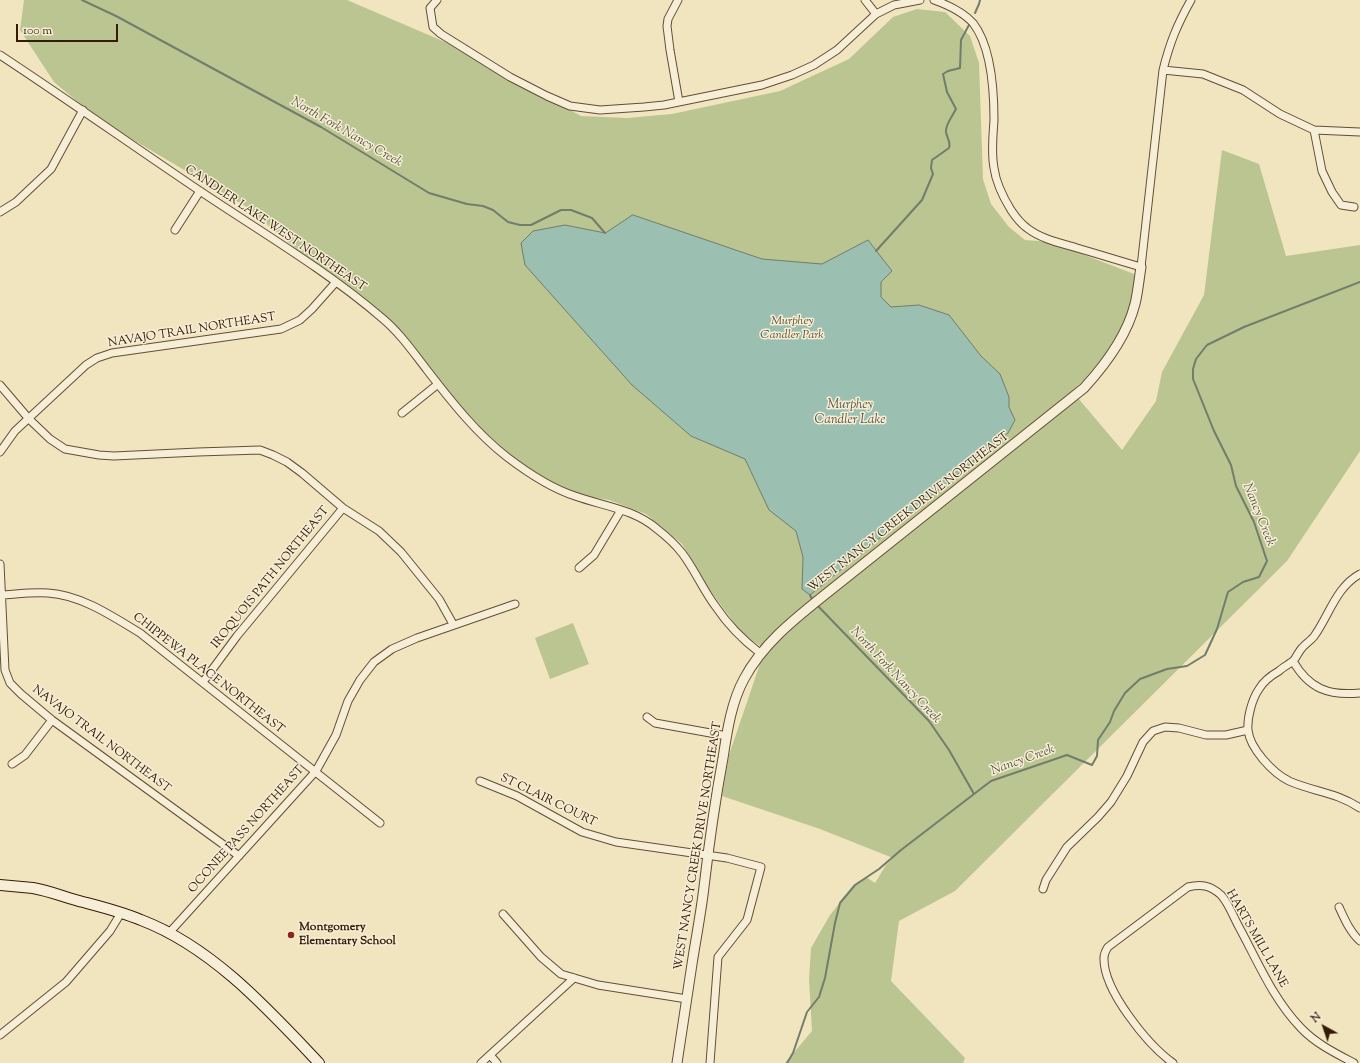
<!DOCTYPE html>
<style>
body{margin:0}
#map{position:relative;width:1360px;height:1063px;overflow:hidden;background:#f1e5c0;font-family:"Sorts Mill Goudy",serif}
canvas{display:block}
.north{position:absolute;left:1304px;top:1007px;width:40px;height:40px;-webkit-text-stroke:3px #f6eed6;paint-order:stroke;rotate:320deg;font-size:11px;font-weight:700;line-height:16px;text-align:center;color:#341b06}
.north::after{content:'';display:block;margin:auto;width:14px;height:18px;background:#341b06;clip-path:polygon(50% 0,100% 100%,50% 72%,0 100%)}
.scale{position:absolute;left:16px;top:24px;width:102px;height:18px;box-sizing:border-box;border:2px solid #341b06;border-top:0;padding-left:5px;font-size:12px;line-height:14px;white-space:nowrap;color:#341b06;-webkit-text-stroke:3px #f6eed6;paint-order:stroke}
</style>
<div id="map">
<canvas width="1360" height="1063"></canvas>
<div class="north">N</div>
<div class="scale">100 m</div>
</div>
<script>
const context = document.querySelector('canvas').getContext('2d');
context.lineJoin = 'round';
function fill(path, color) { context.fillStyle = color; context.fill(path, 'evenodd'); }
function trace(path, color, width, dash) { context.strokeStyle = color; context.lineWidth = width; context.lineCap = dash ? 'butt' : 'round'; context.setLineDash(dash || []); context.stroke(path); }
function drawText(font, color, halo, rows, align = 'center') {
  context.font = font + ' "Sorts Mill Goudy",serif'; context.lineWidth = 3; context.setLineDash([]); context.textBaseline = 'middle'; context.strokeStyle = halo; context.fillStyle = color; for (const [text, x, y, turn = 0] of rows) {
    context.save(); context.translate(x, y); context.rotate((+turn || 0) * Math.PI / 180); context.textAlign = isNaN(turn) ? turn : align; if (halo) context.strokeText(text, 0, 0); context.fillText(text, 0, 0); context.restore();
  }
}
fill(new Path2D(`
 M24 0H347L452 45 581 116 627 118 672 114 780 91 849 59 893 17 917 9 945 12 970 36 979 63 983 179 991 204 1009 227 1025 240 1051 242 1134 274C1137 316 1102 364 1072 391L1122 450 1156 401 1162 372 1204 295 1222 150 1259 164 1286 256 1360 245V451L1287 561 955 891 899 921 891 981 965 1058 963 1063H785L812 1031 809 979 811 948 830 915 855 884 866 877 875 883 886 865 893 858 820 829 722 796 729 755 765 649 742 634 710 590 682 544 646 514 609 500 564 493 510 459 482 432 420 358 367 308 245 206 98 119 54 82 20 30Z
 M573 623 589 664 550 679 535 638Z`), '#bac592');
const water = new Path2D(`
 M633 215 762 259 822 264 868 240 892 271 881 282V297L891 307 919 305 949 315 981 356 1000 374 1009 397V407L1015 420 1008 433 810 595 802 589 803 557 796 531 769 510 745 459 691 436 632 385 525 265 521 243 533 231 565 225 605 233Z`);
fill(water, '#9bbfb0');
trace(water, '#727d6c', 1);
trace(new Path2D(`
 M82 0 116 16 321 127 429 193 467 204 483 206 493 210 508 222 520 225H531L561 210H571L592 218 605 233
 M975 13 979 4 980 0
 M876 251 922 200 933 174 931 168 932 160 949 148C951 142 947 138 946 132 945 125 953 115 956 109L947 92 943 74 948 71 960 68 961 40 970 23
 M810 595 813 601
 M817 605 929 721 949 750 974 794
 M787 1063 793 1053 807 1012 819 997 825 978 835 923 840 903 855 885 879 869 901 850 991 781 1067 755 1092 765 1097 756 1098 740 1110 722 1114 711 1125 693 1140 679 1167 669 1187 666 1205 655 1217 629 1228 592 1243 582 1259 577 1267 561 1254 522 1236 486 1231 465 1214 431 1193 379V369L1196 359 1207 345 1244 327 1360 282`), '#727d6c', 2);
const minor = new Path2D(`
 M437 0 430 8 433 27 441 34 510 77 547 96 570 106 600 110 644 107 664 105 762 85 792 75 814 65 837 50 876 14 894 5 920 0
 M678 0 668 19 667 26 670 50 679 102
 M865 0 876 14
 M934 0C948 5 963 12 973 23 991 46 994 91 994 120 993 136 991 152 994 168 996 183 1003 197 1011 210 1015 216 1020 223 1027 228 1041 239 1060 243 1077 248 1098 254 1120 261 1141 267L1163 70C1170 42 1177 25 1191 0
 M0 55C67 99 133 146 200 191 261 232 326 270 382 318 400 333 413 352 427 370 451 401 476 433 507 457 528 473 550 488 575 496 603 506 634 509 657 529 666 536 675 544 682 553 695 570 703 590 716 607 728 625 743 640 760 653
 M1163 70 1203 74 1243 90 1280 114 1314 130 1360 132
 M1314 130 1322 171 1332 192 1341 205 1354 207
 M0 212 16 202 51 169 83 110
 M175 230 200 191
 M0 385 29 419 50 439 65 449 99 455 114 456 198 452 260 450 273 455 287 462 302 473 343 508 379 531 401 552 439 599 453 624
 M402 413 438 384
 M0 452 15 431 86 365 97 358 112 353 281 329 300 320 312 309 336 282
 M0 564 5 670 10 683 21 694 52 720 239 856
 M579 568 594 555 621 510
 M1360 574C1337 586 1329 615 1315 635 1312 640 1306 643 1302 648 1299 651 1297 656 1294 660 1290 664 1283 667 1279 671 1272 675 1263 682 1259 689 1252 699 1247 718 1248 730 1250 749 1273 773 1289 781 1314 792 1336 792 1360 808
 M2 595C17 594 33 592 48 593 81 595 112 616 140 633L380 823
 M1293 661C1309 689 1329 696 1360 693
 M203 682 237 636 343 508
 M647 717 655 723 727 736
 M12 764 25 755 52 720
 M480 781 517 796 582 832 616 842 727 858 761 867 747 920 718 957 710 1063
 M1043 889 1046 880 1067 847 1098 817 1111 802 1127 776 1143 742 1153 731 1165 727 1179 728 1206 735H1226L1248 730
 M1339 907C1345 920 1350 932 1360 941
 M503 914 541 957 561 974 598 985 687 999
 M169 933 316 771 336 735 348 701 360 680 374 662 392 649 417 638 515 604
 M0 1035 66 982 110 931 121 913
 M490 1055 497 1063
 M481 1063 574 978
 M1173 1063C1148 1045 1103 990 1104 958 1104 954 1106 950 1108 947L1188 887C1201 884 1210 885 1221 895 1228 902 1234 918 1239 927 1258 962 1273 999 1301 1028 1315 1043 1335 1053 1354 1063`);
const tertiary = new Path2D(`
 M677 1063C682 1030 687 997 692 964 696 938 701 913 704 887 709 844 715 801 723 758 727 732 731 703 744 679 762 645 792 621 822 597L1084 388C1106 364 1127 336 1135 304 1138 292 1139 279 1141 267`);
const secondary = new Path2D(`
 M0 885C11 886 22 887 33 888 50 891 67 898 83 902 102 907 122 912 141 920 212 947 268 1009 319 1063`);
trace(minor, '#634e34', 9);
trace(tertiary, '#634e34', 11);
trace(secondary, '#341b06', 12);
trace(minor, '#f6eed6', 7);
trace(tertiary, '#f6eed6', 9);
trace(secondary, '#f6eed6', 10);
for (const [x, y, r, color] of [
 [291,935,4,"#8f2418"]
]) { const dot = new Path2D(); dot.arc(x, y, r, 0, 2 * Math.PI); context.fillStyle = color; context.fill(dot); trace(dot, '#f6eed6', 1.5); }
drawText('12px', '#341b06', '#f6eed6', [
 ["CANDLER LAKE WEST NORTHEAST",275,229,34],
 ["NAVAJO TRAIL NORTHEAST",192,331,-9],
 ["WEST NANCY CREEK DRIVE NORTHEAST",909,513,-38],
 ["IROQUOIS PATH NORTHEAST",271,578,-51],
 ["CHIPPEWA PLACE NORTHEAST",208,674,38],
 ["NAVAJO TRAIL NORTHEAST",101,740,37],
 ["ST CLAIR COURT",548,801,26],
 ["OCONEE PASS NORTHEAST",247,830,-48],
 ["WEST NANCY CREEK DRIVE NORTHEAST",699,846,-81],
 ["HARTS MILL LANE",1256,939,60]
]);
drawText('italic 12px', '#5c4e30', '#f6eed6', [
 ["Murphey",792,322],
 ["Candler Park",792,336]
]);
drawText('bold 12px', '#341b06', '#f6eed6', [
 ["Montgomery",299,928],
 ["Elementary School",299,942]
], 'left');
drawText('italic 13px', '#585442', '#f6eed6', [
 ["North Fork Nancy Creek",346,133,30],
 ["Murphey",850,406],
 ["Candler Lake",850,421],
 ["Nancy Creek",1258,515,68],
 ["North Fork Nancy Creek",895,676,47],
 ["Nancy Creek",1023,761,-20]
]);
</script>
